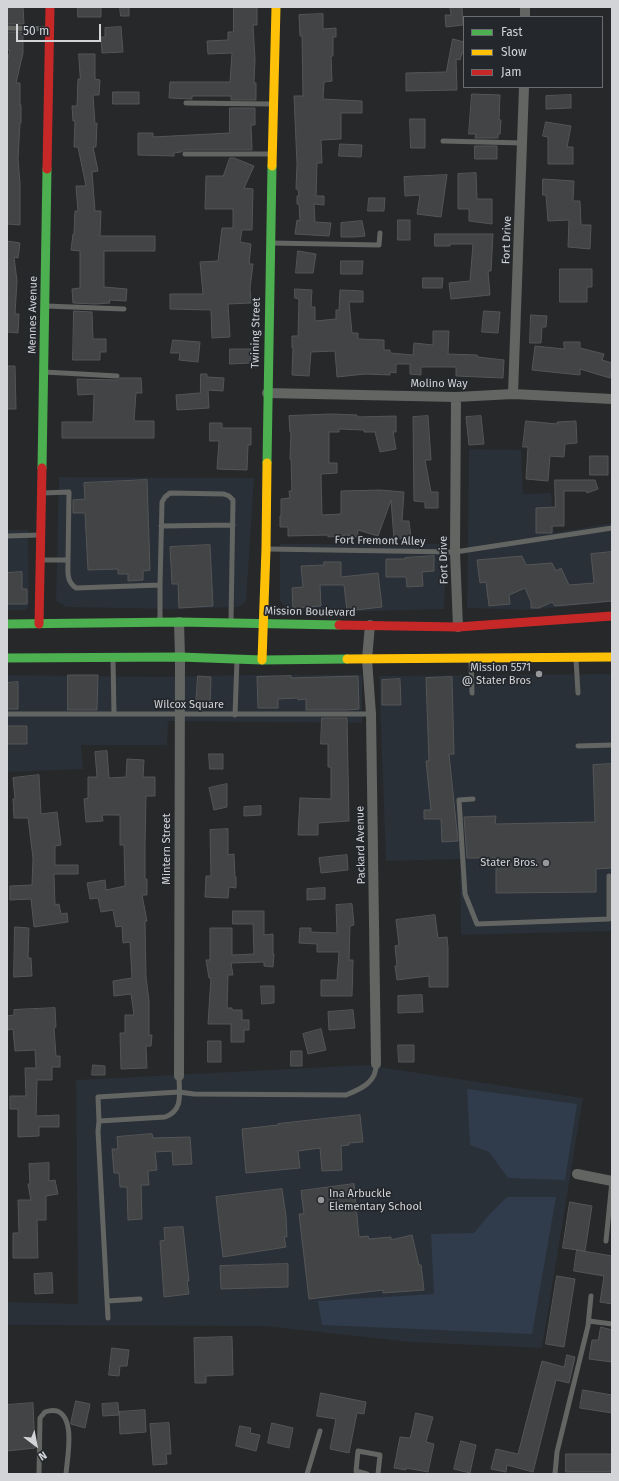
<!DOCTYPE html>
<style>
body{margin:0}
#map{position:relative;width:619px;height:1481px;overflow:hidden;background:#26282a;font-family:"Fira Sans",sans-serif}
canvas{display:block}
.frame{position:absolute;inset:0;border:8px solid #d2d4d7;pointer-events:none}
.legend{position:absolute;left:463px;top:16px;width:140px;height:72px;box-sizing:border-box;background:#24272c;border:1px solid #6a6c70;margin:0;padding:5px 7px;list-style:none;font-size:12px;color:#d2d4d7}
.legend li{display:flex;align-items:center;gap:8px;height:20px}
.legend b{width:20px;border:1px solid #6a6c70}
.north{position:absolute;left:16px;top:1425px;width:40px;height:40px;-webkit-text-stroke:3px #24272c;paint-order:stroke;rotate:148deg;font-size:11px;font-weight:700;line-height:16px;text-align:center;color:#d2d4d7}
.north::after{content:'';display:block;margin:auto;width:14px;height:18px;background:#d2d4d7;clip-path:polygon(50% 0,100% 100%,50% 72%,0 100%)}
.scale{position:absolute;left:16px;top:24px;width:85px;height:18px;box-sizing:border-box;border:2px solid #d2d4d7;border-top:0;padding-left:5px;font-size:12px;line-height:14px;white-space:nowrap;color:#d2d4d7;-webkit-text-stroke:3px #24272c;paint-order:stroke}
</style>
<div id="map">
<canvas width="619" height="1481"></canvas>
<div class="frame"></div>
<ul class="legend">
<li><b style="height:5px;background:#4caf50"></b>Fast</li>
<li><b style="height:5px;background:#ffc107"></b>Slow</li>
<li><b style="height:5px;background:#c62828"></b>Jam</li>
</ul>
<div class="north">N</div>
<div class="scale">50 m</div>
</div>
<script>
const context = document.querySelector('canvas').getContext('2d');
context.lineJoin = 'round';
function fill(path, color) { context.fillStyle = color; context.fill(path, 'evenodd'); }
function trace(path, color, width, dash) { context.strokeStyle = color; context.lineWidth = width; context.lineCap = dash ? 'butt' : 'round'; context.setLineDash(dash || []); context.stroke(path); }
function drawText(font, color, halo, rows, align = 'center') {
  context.font = font + ' "Fira Sans",sans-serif'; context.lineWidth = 3.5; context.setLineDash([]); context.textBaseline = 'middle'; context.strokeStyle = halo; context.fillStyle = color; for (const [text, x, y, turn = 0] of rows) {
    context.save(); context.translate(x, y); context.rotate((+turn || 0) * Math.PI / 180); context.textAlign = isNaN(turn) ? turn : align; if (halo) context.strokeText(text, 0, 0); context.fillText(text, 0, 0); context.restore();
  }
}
fill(new Path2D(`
 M469 449 521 450 523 494 551 493 554 533 612 523V602L528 610 467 608Z
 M59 477 254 478 246 602 238 607 171 609 66 607 56 601Z
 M7 530H28L29 605 26 610H7Z
 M280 544H447L444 609 341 612 289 611 280 601Z
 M612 674V931L461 935 460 859 386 861 379 676Z
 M7 675 158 677 242 675H362V723L168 721 167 745H81L83 769 7 772Z
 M366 1065 583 1098 542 1348 410 1342 265 1326 7 1325V1302L78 1304 76 1080Z`), '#2a3038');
fill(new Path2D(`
 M467 1089 577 1104 565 1180 508 1178 489 1152 470 1145Z
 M507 1197H556L532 1334 322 1325 318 1301 434 1294 431 1234 474 1233 489 1215Z`), '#303c4b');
const building = new Path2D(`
 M7 7H23L24 24H7Z
 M78 7H101V17H78Z
 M120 7H129V16H121Z
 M234 7H257V25H253L255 59 254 83H256V100H231V96H192V99L169 98 170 82H230L232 53 208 54 207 41 228 40V32H233Z
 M450 7H462L463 25 446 27 445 15H451Z
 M323 14V29L336 28V37H333V56H331L332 81 324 82 323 99 362 101V113H341V139L321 140 322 163H317L316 196H324V205L314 204 315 222 331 223 329 236 295 234 297 220 300 221 299 204H297V196H299L298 189H296L297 164 294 96H303L302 36H300L299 15Z
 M121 27 123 52 102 53 101 37H105V28Z
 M7 32H23V53L16 83H20V105H21V123H20L18 159 20 183V225L7 224V62L10 50H7Z
 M453 39 464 42V54L462 53 460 60 456 59 457 90 406 91V73L446 72Z
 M79 54H95V79L100 80 99 95H93L95 124 97 123 96 147H93L98 171 92 172 95 211H101L100 236H155V251H104V287L127 289 126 301 109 300 110 303 95 304 73 303 72 289 80 288V251L71 250 73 234H74L75 211H78L76 186H86L78 147H74L75 121H73L72 106H77L78 79H80Z
 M113 92H139V104H113Z
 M472 94 500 95 499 120H501L500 134H498V138H475L476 134H469Z
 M571 95V108L546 109V96Z
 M230 108H255V125H251L252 150H185L181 152 174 153V156L138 155V133H153V137L229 133Z
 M410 119H425V148H411Z
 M546 122 571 126 567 147H573V164H548V137L543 136Z
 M340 144 362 145 361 157 339 156Z
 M475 146H497V159H475Z
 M230 158H234L254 166 244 188 253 189 252 230H242L240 242 251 244 249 264H253L250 288 251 303 228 304 230 337 212 338 211 310 170 309V294H203L200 262 218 261 222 228H233V209H205L206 176H223Z
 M476 173 477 199H492V224L469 221V209H458V174Z
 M447 175 441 217 417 214 420 195 405 196 404 177Z
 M543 179 574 181 573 201H580L581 225H591L590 249 568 247 569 220 548 221 546 195H543Z
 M369 198H385L384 211H368Z
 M398 220H410V240H398Z
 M362 221 365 236 355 237H341V223Z
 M435 234H493L491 271H488L490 295 451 299 449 283 470 281 473 244H450V246H435Z
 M7 241 20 243 18 258 14 257 17 281 15 314H19L18 333 7 332Z
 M298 251 316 254 313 273H296Z
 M341 261H363L362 274H341Z
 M560 269H592V287H587V302H560Z
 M423 278H443L442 288H423Z
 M295 289 312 290 311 307H315V321L336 319V310H339L340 290 363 291V302H349L352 333H358V339L384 340V350H390V353L413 355 414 343 433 345V331H449L448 354 477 355 478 357 504 360 503 378 456 376V367H421V375L410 374V364H396V373L390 372V375L365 374 337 377 335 351 311 352 309 376 292 375 293 348H292V336H298L299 299 295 298Z
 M74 311 92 312 93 339H106V352H100V360H73Z
 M484 311 500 312 498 333 482 332Z
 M531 315 547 316 546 327H542L541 343H530Z
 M173 340 200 342 198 362 179 360 180 353H171Z
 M564 342H580V348L604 354 602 360 612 363V369L610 378 580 369V375L532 370 535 346 564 349Z
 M230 349H251V363L230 364Z
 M7 366H15L16 409H7Z
 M201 374H207V377L224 378 223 391 208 390 209 408 177 410 176 395 200 393Z
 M120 378H141L142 393H136L134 421H154V438H62V422H93L94 394 78 395 77 379 117 380Z
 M331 414 357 415V417L396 416V432H393L396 449 380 452 375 432H364V430L339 429V432H329V463H337V473L321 474 322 515 341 514V491L380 490 404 492 402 521H409L411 538 394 539 391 500 378 536 358 530 357 537 347 535 328 537V535L288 536V527H280V516H281V499L290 498 289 491H292L291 459H290L291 432H290L289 416Z
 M428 416 431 460H425L431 492H438V508H425V502L414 501 413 417Z
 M481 416 484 444 469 445 466 417Z
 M526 421 557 424V422L576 421 577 443 565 444 564 457 550 456 548 481 526 479 528 447H523Z
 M210 423H222V428H251V445H248L247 470 217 469 219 441H210Z
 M590 456H608V475H590Z
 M147 480 150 570 143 571V580L128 581V574H118V569L88 570 85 513H73V500L85 499 84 483Z
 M555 480H595L598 489 587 493 586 491H564V526H552V533H536V508L555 507Z
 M210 545 213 606 179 608 178 584H172L170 547Z
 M612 552V601L555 606 552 602 539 608H531V602L525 588 509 595 510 604 489 606 486 582 480 583 477 560 522 556 526 565 552 563 556 571 561 568 569 585 594 583 591 554Z
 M434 556V571L422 572 423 586 407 587 406 577H386V559H405V558Z
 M324 562H341V577L378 573 382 607 347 611 344 585H320L321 606 293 608 292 588 303 587 301 566 324 565Z
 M22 572V589H27V604H7V573Z
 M68 675H98L97 710H68Z
 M198 676 211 677 210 707 196 706Z
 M291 676V678L358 676 359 709 347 710H306V699L298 700V698L278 699V708H258L257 677Z
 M452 677 454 754H449L458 841 442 842 441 819H424V810H431L426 761H429L426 678Z
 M400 679 401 705H382V680Z
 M18 682V709H7V683Z
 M322 718H347L349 821 318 823V835H298L300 798 331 799V767H328V744H321Z
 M7 726H27V744H7Z
 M107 751 109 778 126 777 127 759 144 760 143 777H155V796H146L145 845V879H147V895H142L147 921H145L146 977 149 1001V1035H152L151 1046H146L147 1068 121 1069 120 1033H125V1015H134L131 994 114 996 113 981 132 978 130 942 123 943 122 926 116 927 113 910 101 912 98 898 90 899 87 883 105 880 106 890 125 886 124 845H120V815H102L103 821 86 822 84 799 88 798V777H97L95 752Z
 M209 754H223V769H210Z
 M612 764V868L596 869V892L496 893V858H467L464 817 496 816 495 824 595 822 593 765Z
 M39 775 41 814 57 812 61 845 55 846V865H78V874H54L55 905 59 904 61 914 67 913 68 922 34 927 31 899 10 900V886L32 885 33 858 28 818H14L13 799H15L13 778Z
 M227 784V807L214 810 209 788Z
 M261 806V815L244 816V807Z
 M228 829V855L234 854 235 877H236V888L229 887 228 898 205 897 206 876H211L210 830Z
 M347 855 348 870 321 873 319 858Z
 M325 888V899L307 900V889Z
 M352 904 354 925 350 926 349 960H353L352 996H321V980H337L339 952H317V944L299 943 300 928H311V932L337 933 336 905Z
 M233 911H264V935L273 934V954H274L273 967 264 966V962L231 963 233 975H228L227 1008H232V1010H242V1020H249V1030H244V1042H231V1024H208L211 978H209L206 960H210V928H232V955L254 954 253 924H233Z
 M435 915 438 938 447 937 448 948V987H429V976L397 980 395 966H397L395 946 399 945 396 920Z
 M15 927 29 928 28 958H31L32 976 14 977Z
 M261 986H274V1003L262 1004Z
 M422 995 423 1012 398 1013V996Z
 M55 1008 56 1027 54 1028 56 1056H60V1067H52V1080H37L36 1116 59 1115V1127H39V1136L18 1137V1109H10V1096H26L25 1068H36L35 1050 15 1051 13 1029 8 1030 7 1016 14 1015V1010Z
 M353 1010 355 1028 329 1030 328 1012Z
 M321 1029 326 1050 308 1054 303 1034Z
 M208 1041H221V1062H208Z
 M398 1045H414V1062H399Z
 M291 1051H302V1066H291Z
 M93 1065 105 1066V1075H92Z
 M360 1115 363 1142 349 1143V1145L341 1146 342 1170 322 1171 320 1148 298 1151 300 1168 246 1173 242 1129 278 1125V1124Z
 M152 1134 153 1138 190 1137 192 1164 173 1165 172 1151 155 1152 157 1170 148 1171 149 1185H141L142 1219 128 1220 127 1187H120L119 1173H114L112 1149H118L117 1137Z
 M49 1163V1181L55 1180 58 1194 46 1196V1220H37L38 1258H13V1233H19L18 1200H31L28 1184H30L29 1164Z
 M354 1184 359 1237 368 1236 369 1239 391 1237V1240L412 1235 419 1265H421L424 1290 383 1293V1290L309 1299 299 1214H304L301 1191Z
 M282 1189 286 1216 287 1237H284L286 1247 223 1257 216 1197Z
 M570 1202 592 1206 585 1251 563 1248Z
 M183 1227 189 1281H187L189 1294 164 1297 160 1241 165 1240 164 1228Z
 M577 1250 612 1256V1304L600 1302 604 1276 574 1271Z
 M288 1264V1287L221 1289 220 1266Z
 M52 1273 53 1293 35 1294 34 1274Z
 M557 1276 575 1279 564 1347 546 1344Z
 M601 1327 612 1330V1362L589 1359 592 1340H598Z
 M232 1337 233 1375 206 1376V1383H195L194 1338Z
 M112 1348 129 1350 127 1366H120L119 1376 109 1375Z
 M567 1355 575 1357 569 1383 556 1380 533 1472 507 1465 506 1472 491 1469 496 1449 518 1454 542 1361 564 1367Z
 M583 1390 612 1395V1413L580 1408Z
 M321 1393 366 1402 364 1414 357 1413 349 1453 330 1449 336 1419 317 1416Z
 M76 1401 90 1404 85 1428 71 1424V1422Z
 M33 1403 35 1448 7 1451V1405Z
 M118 1403 119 1415 103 1416 102 1404Z
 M145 1410 146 1432 120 1434 119 1412Z
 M416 1413 433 1417 426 1442 434 1444 428 1472 406 1468V1470L394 1468 400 1437 410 1438Z
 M169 1423 171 1454H166L167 1464 153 1465 150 1424Z
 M272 1423 293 1428 289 1448 268 1443Z
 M240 1426 251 1428 250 1433 260 1435 256 1451 236 1446Z
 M461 1441 476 1445 470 1473 454 1469Z
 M566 1454H612V1472H566Z`);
fill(building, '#424445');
trace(building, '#545557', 1);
trace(new Path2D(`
 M8 28 49 29
 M186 103 272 104
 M443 141 523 143
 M185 154H271
 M271 243 379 245 380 233
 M46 306 124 309
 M44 372 117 376
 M43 493 69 492 68 560
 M161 526 233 525
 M7 536 40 535
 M267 549 455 552 612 528
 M42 560H68C68 572 66 581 76 588L160 585 162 502 165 497 170 493 224 494 229 496 233 500 231 621
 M160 620V585
 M113 659 114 714
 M576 659 578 693
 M471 660 472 693
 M7 714H371
 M235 715 237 660
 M578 746 612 745
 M473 799 459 800 465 894 477 924 609 919V876
 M179 1076C179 1093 184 1110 165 1117L99 1121 98 1097 179 1092 194 1094 346 1095C361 1089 377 1082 376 1064
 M99 1121 98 1131 108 1318
 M606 1241 612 1181
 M107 1301 140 1299
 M589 1321 612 1324
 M39 1474 40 1418 45 1412C48 1411 53 1410 57 1411 76 1418 67 1459 66 1474
 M307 1474 320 1431
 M367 1474 356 1471 358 1451 380 1455 378 1474
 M555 1474 557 1452 588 1326 591 1296`), '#636562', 5);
trace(new Path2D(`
 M525 17V7
 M267 393 456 397 513 394 612 399
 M513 394 524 87
 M456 397 455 552 458 627
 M370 625 367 659 371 714 376 1064
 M179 1076 180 657 179 622
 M577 1174 612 1181`), '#636562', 10);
trace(new Path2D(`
 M267 463 272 166
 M42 468 47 169
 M7 624 179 622 339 625
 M7 658 180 657 262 660 347 659`), '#4caf50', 9);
trace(new Path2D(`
 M272 166 276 7
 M347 659 612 657
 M262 660 266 549 267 463`), '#ffc107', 9);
trace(new Path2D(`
 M47 169 50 7
 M39 624 42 468
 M339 625 458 627 612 616`), '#c62828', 9);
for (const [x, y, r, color] of [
 [539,674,4,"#96989a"],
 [546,863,4,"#96989a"],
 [321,1200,4,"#96989a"]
]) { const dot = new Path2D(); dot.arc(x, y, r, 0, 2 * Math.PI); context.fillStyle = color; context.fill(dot); trace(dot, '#24272c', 1.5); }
drawText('11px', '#d2d4d7', '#24272c', [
 ["Fort Drive",507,240,-88],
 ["Mennes Avenue",33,315,-89],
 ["Twining Street",256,333,-89],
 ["Molino Way",439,384],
 ["Fort Fremont Alley",380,541,1],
 ["Fort Drive",444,560,-91],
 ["Mission Boulevard",310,612,1],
 ["Wilcox Square",189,705],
 ["Packard Avenue",361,845,-91],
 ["Mintern Street",167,849,-90]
]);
drawText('11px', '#d2d4d7', '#24272c', [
 ["Mission 5571",531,668],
 ["@ Stater Bros",531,681],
 ["Stater Bros.",538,863],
 ["Ina Arbuckle",329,1194,"left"],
 ["Elementary School",329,1207,"left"]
], 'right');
</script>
